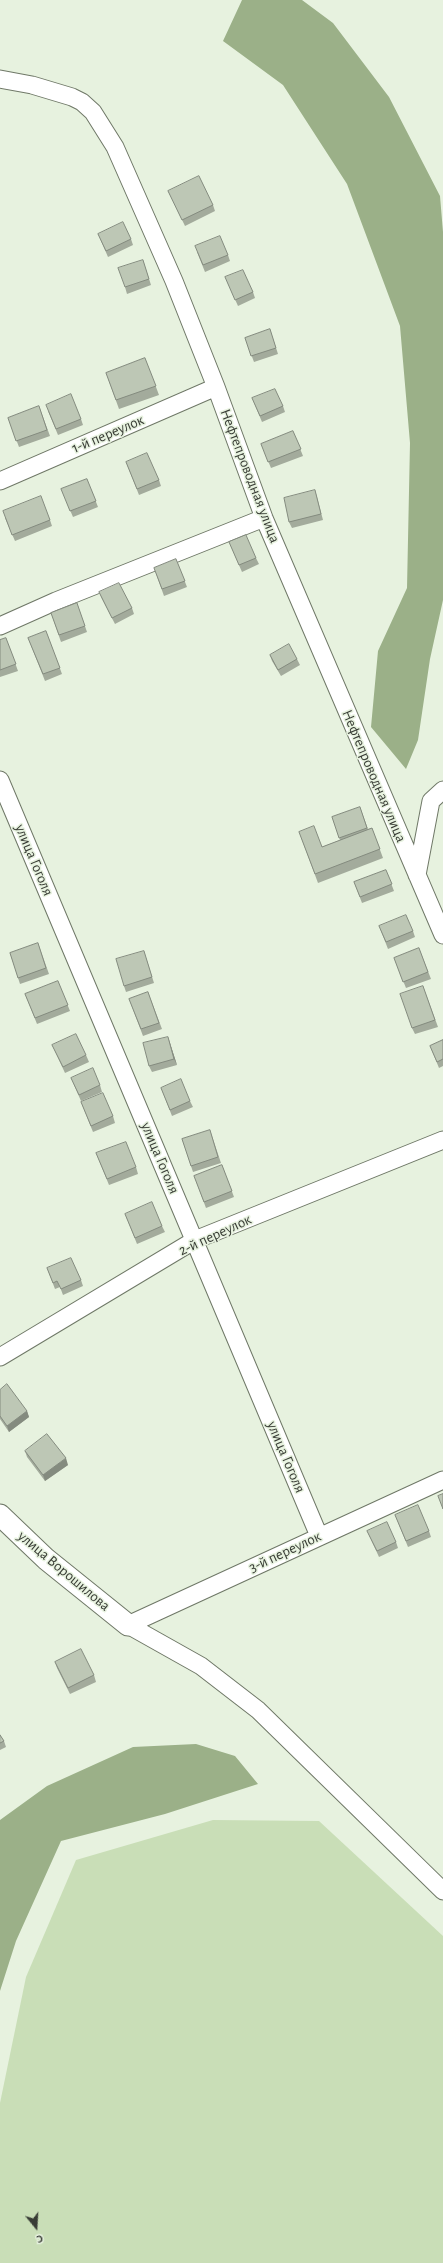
<!DOCTYPE html>
<meta charset="utf-8">
<style>
body{margin:0}
#map{position:relative;width:443px;height:2263px;overflow:hidden;background:#e7f2df;font-family:"Alegreya Sans",sans-serif}
canvas{display:block}
.north{position:absolute;left:16px;top:2207px;width:40px;height:40px;-webkit-text-stroke:3px #e7f2df;paint-order:stroke;rotate:162deg;font-size:11px;font-weight:700;line-height:16px;text-align:center;color:#383c35}
.north::after{content:'';display:block;margin:auto;width:14px;height:18px;background:#383c35;clip-path:polygon(50% 0,100% 100%,50% 72%,0 100%)}
</style>
<div id="map">
<canvas width="443" height="2263"></canvas>
<div class="north">С</div>
</div>
<script>
const context = document.querySelector('canvas').getContext('2d');
context.lineJoin = 'round';
function fill(path, color) { context.fillStyle = color; context.fill(path, 'evenodd'); }
function trace(path, color, width, dash) { context.strokeStyle = color; context.lineWidth = width; context.lineCap = dash ? 'butt' : 'round'; context.setLineDash(dash || []); context.stroke(path); }
function drawText(font, color, halo, rows, align = 'center') {
  context.font = font + ' "Alegreya Sans",sans-serif'; context.lineWidth = 3; context.setLineDash([]); context.textBaseline = 'middle'; context.strokeStyle = halo; context.fillStyle = color; for (const [text, x, y, turn = 0] of rows) {
    context.save(); context.translate(x, y); context.rotate((+turn || 0) * Math.PI / 180); context.textAlign = isNaN(turn) ? turn : align; if (halo) context.strokeText(text, 0, 0); context.fillText(text, 0, 0); context.restore();
  }
}
fill(new Path2D(`
 M213 1820 319 1821 443 1936V2263H0V2103L26 1977 76 1860Z`), '#c9deb7');
fill(new Path2D(`
 M242 0H302L333 23 389 97 440 196 443 232V600L430 659 418 740 406 769 371 727 378 651 407 588 410 443 400 326 347 184 283 85 223 41Z
 M196 1744 235 1756 258 1784 165 1814 61 1841 16 1941 0 1991V1820L47 1786 133 1747Z`), '#9bb088');
const minor = new Path2D(`
 M0 79 32 85 72 97 82 102 93 112 115 147 174 281 216 387 264 518 443 935
 M0 481 216 387
 M0 626 56 601 264 518
 M0 780 319 1536
 M417 875 431 801 443 790
 M0 1357 195 1240 443 1140
 M128 1625 201 1666 258 1710 443 1891
 M128 1625 443 1480`);
const tertiary = new Path2D(`
 M0 1515 46 1559 128 1625`);
trace(minor, '#6f7867', 19);
trace(tertiary, '#6f7867', 23);
trace(minor, '#fff', 17);
trace(tertiary, '#fff', 21);
fill(new Path2D(`
 M168 191 213 205 215 211 185 226 171 197Z
 M98 234 131 239 133 245 108 257Z
 M197 252 228 255 230 261 205 272Z
 M143 260 151 285 127 294 125 287Z
 M225 277 253 292 255 298 238 306Z
 M270 329 278 354 254 362 245 338Z
 M145 358 159 395 119 409 106 373Z
 M252 398 283 406 285 412 262 422Z
 M39 406 50 436 19 447 8 418Z
 M48 411 81 419 83 425 58 435Z
 M293 431 303 456 271 468 261 444Z
 M126 462 159 480 161 486 139 495Z
 M87 479 98 507 73 517 61 489Z
 M315 490 317 497 323 520 292 528 289 522Z
 M5 518 50 520 52 526 15 541Z
 M229 542 256 558 259 564 242 572Z
 M176 559 187 587 164 596 154 568Z
 M99 592 132 608 134 614 115 624 102 599Z
 M77 603 87 632 61 642 51 613Z
 M46 631 62 674 45 681 28 638Z
 M6 638 18 671 0 677V640Z
 M270 655 297 659 300 665 281 676 272 661Z
 M360 807 368 829 372 828 383 858 318 883 299 832 322 847 340 840 332 817Z
 M386 870 394 891 362 903 354 882Z
 M379 926 413 931 415 937 388 949Z
 M38 943 49 974 20 984 10 953Z
 M419 948 431 979 406 988 394 958Z
 M144 951 154 983 126 992 124 986Z
 M58 981 70 1011 37 1024 25 994Z
 M423 986 438 1027 415 1034 412 1028Z
 M148 992 162 1029 143 1036 129 999Z
 M168 1037 177 1065 152 1072 149 1066Z
 M443 1040V1066L439 1068 430 1046Z
 M52 1045 86 1055 89 1062 65 1073Z
 M71 1078 100 1085 102 1092 81 1101Z
 M161 1088 190 1101 193 1107 172 1116Z
 M81 1102 113 1116 115 1123 93 1132Z
 M210 1130 221 1163 193 1172 182 1139Z
 M96 1153 136 1167 138 1174 109 1185Z
 M222 1165 234 1197 206 1208 194 1176Z
 M125 1214 162 1226 165 1232 137 1244Z
 M47 1268 81 1280 83 1286 63 1295 60 1287 55 1289Z
 M0 1390 27 1411 29 1417 9 1432 0 1419Z
 M25 1451 68 1465 45 1481 27 1457Z
 M395 1515 429 1531 431 1537 408 1547Z
 M367 1531 396 1542 398 1548 379 1557Z
 M55 1662 94 1675 96 1682 70 1694 57 1668Z
 M0 1735 4 1741 6 1747 0 1750Z`), '#a3ab9c');
fill(new Path2D(`
 M168 1037 170 1043 177 1065 174 1059Z
 M27 1411 29 1417 9 1432 7 1426Z
 M66 1458 68 1465 45 1481 43 1475Z`), '#848b7f');
const building = new Path2D(`
 M199 176 213 205 182 220 168 191Z
 M123 222 131 239 106 251 98 234Z
 M220 236 228 255 203 265 195 246Z
 M143 260 149 279 125 287 118 268Z
 M243 270 253 292 235 300 225 277Z
 M270 329 276 348 251 356 245 338Z
 M145 358 156 386 116 400 106 373Z
 M275 389 283 406 260 416 252 398Z
 M71 394 81 419 56 429 46 405Z
 M39 406 47 430 16 441 8 418Z
 M293 431 301 449 268 462 261 444Z
 M147 453 159 480 137 489 126 462Z
 M87 479 96 501 70 511 61 489Z
 M315 490 321 514 289 522 284 498Z
 M41 496 50 520 12 535 3 511Z
 M246 535 256 558 239 565 229 542Z
 M176 559 185 581 162 589 154 568Z
 M119 583 132 608 112 618 99 592Z
 M77 603 85 626 59 635 51 613Z
 M46 631 60 668 43 674 28 638Z
 M6 638 16 664 0 670V640Z
 M289 644 297 659 278 670 270 655Z
 M360 807 367 828 339 838 332 817Z
 M314 826 322 847 372 828 380 849 315 874 299 832Z
 M386 870 392 884 360 897 354 882Z
 M406 915 413 931 386 942 379 926Z
 M38 943 46 968 18 978 10 953Z
 M419 948 428 972 403 982 394 958Z
 M144 951 152 977 124 986 116 959Z
 M58 981 68 1005 35 1018 25 994Z
 M423 986 435 1020 412 1028 400 994Z
 M148 992 159 1023 141 1029 129 999Z
 M76 1034 86 1055 63 1067 52 1045Z
 M168 1037 174 1059 149 1066 143 1043Z
 M443 1040V1059L437 1062 430 1046Z
 M93 1068 100 1085 79 1095 71 1078Z
 M181 1079 190 1101 170 1110 161 1088Z
 M103 1093 113 1116 91 1126 81 1102Z
 M210 1130 218 1157 191 1166 182 1139Z
 M126 1142 136 1167 107 1179 96 1153Z
 M222 1165 232 1191 204 1202 194 1176Z
 M152 1202 162 1226 135 1238 125 1214Z
 M71 1258 81 1280 61 1289 57 1281 53 1283 47 1268Z
 M7 1384 27 1411 7 1426 0 1416V1390Z
 M47 1434 66 1458 43 1475 25 1451Z
 M443 1494V1509L438 1496Z
 M418 1505 429 1531 406 1541 395 1515Z
 M387 1522 396 1542 377 1551 367 1531Z
 M81 1649 94 1675 68 1688 55 1662Z
 M0 1735 4 1741 0 1743Z`);
fill(building, '#bdc7b5');
trace(building, '#848b7f', 1);
drawText('15px', '#383c35', '#e7f2df', [
 ["1-й переулок",108,434,-23],
 ["Нефтепроводная улица",250,476,69],
 ["Нефтепроводная улица",374,776,67],
 ["улица Гоголя",34,860,67],
 ["улица Гоголя",160,1158,67],
 ["2-й переулок",215,1235,-25],
 ["улица Гоголя",286,1457,67],
 ["3-й переулок",285,1552,-25],
 ["улица Ворошилова",64,1571,40]
]);
</script>
